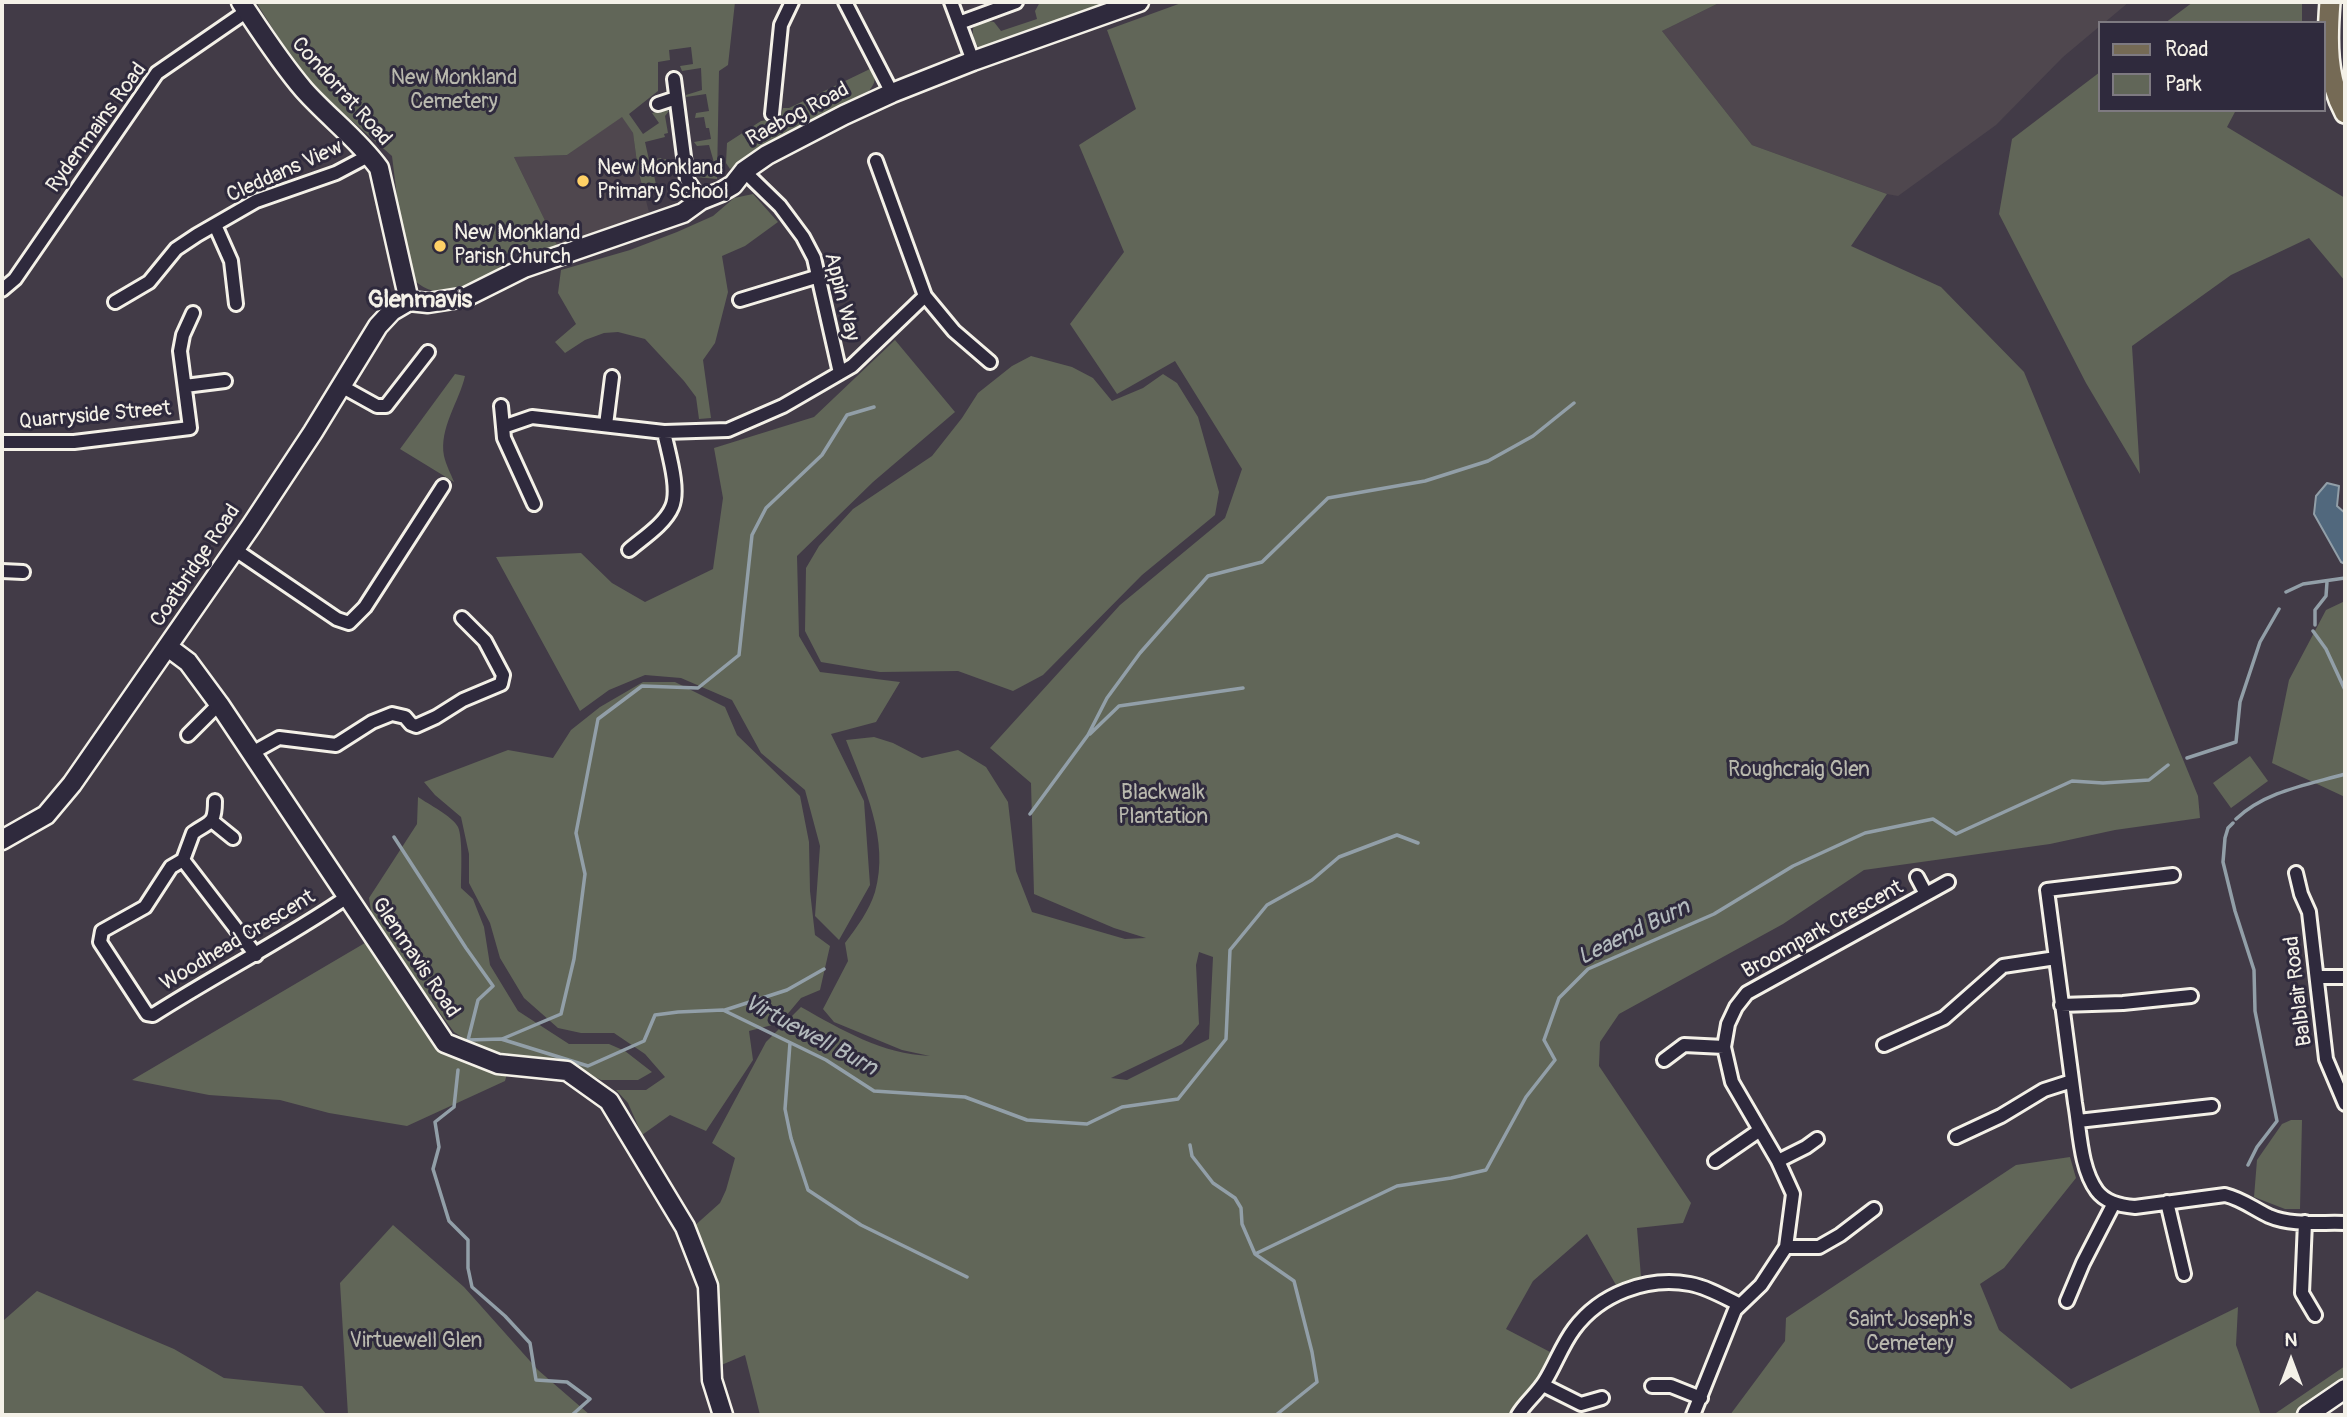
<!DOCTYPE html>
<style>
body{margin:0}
#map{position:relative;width:2347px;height:1417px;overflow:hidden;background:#423b47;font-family:Pangolin,sans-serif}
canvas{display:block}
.frame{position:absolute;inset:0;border:4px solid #f4f1e8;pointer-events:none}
.legend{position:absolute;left:2098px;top:21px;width:228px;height:91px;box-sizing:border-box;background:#2f2a3d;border:2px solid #7e7a81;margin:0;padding:9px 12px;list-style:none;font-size:21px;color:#f4f1e8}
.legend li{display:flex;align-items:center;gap:14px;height:35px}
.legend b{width:35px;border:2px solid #7e7a81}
.north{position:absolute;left:2256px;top:1326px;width:70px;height:70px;-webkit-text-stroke:5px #2f2a3d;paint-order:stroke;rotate:0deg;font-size:19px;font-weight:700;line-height:28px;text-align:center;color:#f4f1e8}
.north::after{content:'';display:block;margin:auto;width:24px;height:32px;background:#f4f1e8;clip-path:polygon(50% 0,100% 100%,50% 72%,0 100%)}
</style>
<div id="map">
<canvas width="2347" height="1417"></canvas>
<div class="frame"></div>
<ul class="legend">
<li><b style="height:9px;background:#756a55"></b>Road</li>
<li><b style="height:19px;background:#616658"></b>Park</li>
</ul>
<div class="north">N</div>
</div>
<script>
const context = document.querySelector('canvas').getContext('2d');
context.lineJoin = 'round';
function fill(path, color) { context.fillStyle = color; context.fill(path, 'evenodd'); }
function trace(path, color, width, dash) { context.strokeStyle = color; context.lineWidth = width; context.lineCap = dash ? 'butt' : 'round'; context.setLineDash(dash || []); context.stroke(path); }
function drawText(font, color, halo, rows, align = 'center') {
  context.font = font + ' Pangolin,sans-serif'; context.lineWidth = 6; context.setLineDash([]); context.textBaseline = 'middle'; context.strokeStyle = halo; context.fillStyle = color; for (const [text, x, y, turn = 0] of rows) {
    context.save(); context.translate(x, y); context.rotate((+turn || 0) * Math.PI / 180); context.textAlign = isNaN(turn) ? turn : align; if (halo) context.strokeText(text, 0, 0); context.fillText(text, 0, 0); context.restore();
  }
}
fill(new Path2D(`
 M1721 2H2129L2104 23H2100V26L2063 57 1996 125 1898 196 1887 194 1752 145 1662 31Z
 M622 116 633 133 638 170 650 216 558 247 514 157 567 155Z`), '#4f474e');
fill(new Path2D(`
 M256 2H735L728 65 719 71 717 179 696 177 697 169 715 166 709 145 697 146 694 142 711 139 709 128H706L704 117 695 118 696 113 709 111 706 94 686 97V95L702 90 701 68 682 71 680 66 693 64 691 47 669 50 670 60 658 62V91L629 114 643 134 659 123 652 113 666 109 669 111 665 116 668 133 664 134 665 137 645 142 649 160 661 158 662 160 666 159V162L652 166 657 189 644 193 638 170 633 133 622 117 567 155 514 157 558 247 529 257 517 244 504 257 507 261C478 285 434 312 406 270L392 156 312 86 295 64Z
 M1040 2H1116L996 44 979 48C968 32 971 17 994 22L1001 31 1037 19 1035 11Z
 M1184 2H1721L1662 31 1752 145 1887 194 1851 246 1941 287 2024 372 2198 796 2200 818 2115 830 2050 844 1864 870 1783 924 1619 1014 1600 1042 1599 1066 1691 1203 1683 1223 1637 1228 1641 1277 1616 1285 1587 1234 1533 1281 1506 1329 1552 1353 1531 1389 1511 1415H760L745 1355 719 1366 692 1228 720 1203 726 1190 735 1158 712 1143 766 1042 801 1007C842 1030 882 1054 930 1056L902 1050 834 1022 823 1009 848 961 845 943C857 927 869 911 875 892 890 840 864 787 846 740L874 737 893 743 922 758 958 750 986 767 1008 802 1016 871 1032 912 1125 939 1146 938 1114 928 1034 894 1031 783 990 748 1120 605 1225 518 1242 469 1175 361 1117 394 1070 324 1124 252 1079 145 1136 109 1107 30ZM1199 952 1213 957 1209 1039 1127 1080 1111 1078 1182 1044 1199 1024 1196 965Z
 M2193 2H2302V23H2165Z
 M872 68C876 78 876 82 869 91L757 148 730 169 726 163 727 143 761 121 780 118 783 108H789Z
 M2100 72V110H2236L2227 127 2345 198V281L2309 238 2231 275 2132 346 2140 474 2086 383 1999 214 2012 139Z
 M753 194 778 222 745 246 722 256 728 292 715 343 703 360 711 418 699 419 696 397 684 381 645 339 618 332 604 333 585 340 565 353 555 342 576 324 558 293 561 270 630 250 677 232 713 216 734 198Z
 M895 340 955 412 873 482 797 556 799 636 820 672 900 682 876 722 831 734 864 801 870 885 839 940 815 916 820 846 805 790 761 753 732 700 681 678 645 675 609 690 580 711 496 557 581 553 612 583 645 602 713 569 723 498 714 448 814 417Z
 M1031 356 1072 367 1093 378 1112 401 1143 388 1163 374 1177 383 1198 417 1219 492 1215 515 1142 575 1043 675 1013 691 958 671 880 672 821 662 805 631 806 568 819 546 853 509 932 456 962 418 978 393 1012 366Z
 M455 374 465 376C459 402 439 428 444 456 446 465 451 474 454 482L400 449Z
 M2345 601V797L2272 763 2289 680 2326 610Z
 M643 682H675L725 707 737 735 800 796 809 842 810 891 815 935 830 946 820 990 801 998 780 1023 749 1031 753 1060 706 1131 670 1115 642 1135 628 1103 616 1090H646L665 1077 645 1054 614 1033H581L558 1028 524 998 500 958 490 923 469 883V854L461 817 435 795 424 782 508 750 553 758 571 730 600 707Z
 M2250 756 2268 781 2231 808 2213 783Z
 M418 797C428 804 452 816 458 827 463 838 461 874 461 888L473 899 484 927 490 965 518 1011 569 1044H609L625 1051 652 1072 638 1080H601L579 1069 554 1060 520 1057 477 1047 454 1032 373 923 369 898 417 824Z
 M370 940 436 1041 508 1070 505 1081 407 1126 329 1113 280 1100 209 1095 132 1080Z
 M2291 1120H2302L2300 1209H2285L2254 1197 2257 1160 2282 1124Z
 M2070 1157 2076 1178 2004 1268 1980 1284 1999 1330 2071 1389 2238 1307 2236 1345 2261 1415H1730L1785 1341 1786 1318 2016 1165Z
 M393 1225 464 1287 538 1370 590 1415H348L340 1283Z
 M37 1291 174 1349 224 1378 302 1386 327 1415H2V1319L4 1320Z
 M2345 1366V1382L2295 1415H2273Z`), '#616658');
const water = new Path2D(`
 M2327 483 2339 486 2337 506 2345 513V564L2341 562 2314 514 2316 496Z`);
fill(water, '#51687d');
trace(water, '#929fa8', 2);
trace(new Path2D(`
 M2286 592 2303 584 2345 578
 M2315 625V610L2326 596 2327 582
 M2313 631 2326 649 2345 690
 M1090 734 1119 706 1243 688
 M2187 758 2236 742 2240 702 2260 642 2279 609
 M1030 814 1088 735 1107 698 1140 653 1208 576 1262 562 1328 498 1425 481 1488 461 1533 436 1574 403
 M2236 819C2266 791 2307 785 2345 774
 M2233 823 2228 828 2225 838 2223 862 2235 911 2254 970 2255 1011 2277 1121 2257 1147 2248 1165
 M394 837 466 948 493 986 478 1000 468 1040 501 1039 588 1066 644 1041 655 1015 678 1012 723 1010 826 1060 874 1091 965 1097 1027 1120 1087 1124 1122 1107 1178 1099 1226 1039 1230 950 1267 905 1312 880 1339 857 1397 835 1418 843
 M725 1010 787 990 824 969
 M502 1039 561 1014 574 959 585 874 576 833 598 719 642 686 698 688 739 655 752 535 766 508 822 455 847 415 874 407
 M790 1043 785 1109 791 1138 808 1190 861 1225 967 1277
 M458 1070 454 1107 435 1122 439 1147 433 1169 449 1221 468 1240V1268L472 1287 505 1316 530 1343 536 1380 567 1382 590 1399 572 1415
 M1190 1145 1192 1156 1213 1183 1235 1198 1241 1208 1242 1224 1255 1254
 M1276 1415 1317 1382 1312 1352 1294 1281 1255 1254 1397 1186 1451 1178 1486 1170 1526 1097 1555 1060 1544 1040 1559 998 1588 969 1714 914 1793 866 1865 833 1933 819 1956 834 2072 781 2103 783 2149 780 2168 765`), '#929fa8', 3.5);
const street = new Path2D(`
 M845 2 892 93
 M951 2 973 61
 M959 23 1016 2
 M674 79 687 180 701 200
 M658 104 676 98
 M772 114 781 25 792 2
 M876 161 925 296 954 331 990 362
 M744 171 780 206 803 237 814 258 840 373
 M215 225 231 261 236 304
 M2 290 15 279 157 73 247 11
 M740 300 819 276
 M115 302 149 282 176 249 197 235 256 201 336 173 370 155
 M185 386 225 381
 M341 386 377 406H386L428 352
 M501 406 503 427
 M606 425 612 377
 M2 442H74L190 428 180 351 183 335 193 313
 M534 504 504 438 503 427 532 417 664 432 728 430 783 406 852 366 925 296
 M234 549 337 619 349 623 365 607 443 486
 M629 550C643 538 665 524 672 507 680 489 668 452 664 432
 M2 571 23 572
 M188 735 219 704
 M252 753 279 738 336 745 372 722 392 714 405 717 411 724 416 726 436 717 463 700 501 684 503 675 485 641 462 618
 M212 821 233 838
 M183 860 171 867 145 907 102 931 100 942 147 1014 153 1015C217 974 284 940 347 897
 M183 860 256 955
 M183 860 193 833C210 821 215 825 215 801
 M2296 873 2301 894 2309 912 2326 1059 2345 1104
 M2173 875 2047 890C2056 961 2065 1032 2075 1103 2080 1131 2080 1168 2097 1191 2106 1203 2122 1206 2135 1207L2225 1195C2242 1199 2254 1209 2269 1216 2292 1226 2321 1222 2345 1223
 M1917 877 1926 894
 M2317 977H2345
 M2061 1005 2123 1003 2191 996
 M1884 1045 1944 1018 2003 966 2056 958
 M1664 1060 1684 1045 1724 1047
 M2078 1121 2212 1106
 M1956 1137 2001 1116 2044 1090 2072 1081
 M1715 1161 1760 1130
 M1778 1161 1806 1147 1817 1139
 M2167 1202 2184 1274
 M2305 1222 2302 1293 2315 1315
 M1786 1247H1819L1840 1235 1874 1209
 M2067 1301 2083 1263 2114 1203
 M1543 1385 1581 1404 1602 1398
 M1652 1386H1671L1701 1398
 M1518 1415C1525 1403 1537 1394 1545 1381 1555 1365 1562 1345 1574 1329 1600 1294 1647 1276 1690 1284 1707 1287 1724 1297 1740 1305
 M1693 1415 1735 1310 1761 1285 1786 1247 1793 1194 1778 1161 1732 1082 1724 1047 1728 1024 1736 1007 1747 993 1948 882`);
const secondary = new Path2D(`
 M241 2C261 32 280 62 304 90 328 117 358 139 379 168L409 301
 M409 301 428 303 466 297 524 268 683 213 701 200 721 192 733 185 744 171 767 155 844 115 892 93 973 61 1139 2
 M168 647 188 662 219 704 445 1043 498 1064 567 1071 609 1101 685 1227 708 1286 712 1380 723 1415
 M2 840 46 815 72 784 251 526 313 432 378 326 392 311 409 301
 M2307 1415 2345 1389`);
const primary = new Path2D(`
 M2330 2C2327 40 2326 78 2345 113`);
trace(street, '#f4f1e8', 18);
trace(secondary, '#f4f1e8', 23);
trace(primary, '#f4f1e8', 24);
trace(street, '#2f2a3d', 12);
trace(secondary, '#2f2a3d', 18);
trace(primary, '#756a55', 19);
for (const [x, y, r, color] of [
 [583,181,7,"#ffd166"],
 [440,246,7,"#ffd166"]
]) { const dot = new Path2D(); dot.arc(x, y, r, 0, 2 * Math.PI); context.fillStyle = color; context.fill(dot); trace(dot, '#2f2a3d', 2.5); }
drawText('21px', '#b9b9ae', '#2f2a3d', [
 ["New Monkland",454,79],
 ["Cemetery",454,103],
 ["Roughcraig Glen",1799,771],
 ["Blackwalk",1163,794],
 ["Plantation",1163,818],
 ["Saint Joseph's",1910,1321],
 ["Cemetery",1910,1345],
 ["Virtuewell Glen",416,1342]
]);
drawText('21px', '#f4f1e8', '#2f2a3d', [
 ["Condorrat Road",341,92,48],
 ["Raebog Road",798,115,-28],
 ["Rydenmains Road",97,128,-54],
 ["Cleddans View",285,172,-24],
 ["Appin Way",841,297,76],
 ["Quarryside Street",95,416,-5],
 ["Coatbridge Road",196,566,-56],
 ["Broompark Crescent",1823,930,-29],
 ["Woodhead Crescent",238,941,-31],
 ["Glenmavis Road",415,958,56],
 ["Balblair Road",2299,991,-97]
]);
drawText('21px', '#f4f1e8', '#2f2a3d', [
 ["New Monkland",597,169],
 ["Primary School",597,193],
 ["New Monkland",454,234],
 ["Parish Church",454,258]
], 'left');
drawText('italic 23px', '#b3babd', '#2f2a3d', [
 ["Leaend Burn",1634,933,-26],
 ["Virtuewell Burn",810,1036,28]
]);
drawText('bold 24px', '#f4f1e8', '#2f2a3d', [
 ["Glenmavis",420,301]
]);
</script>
